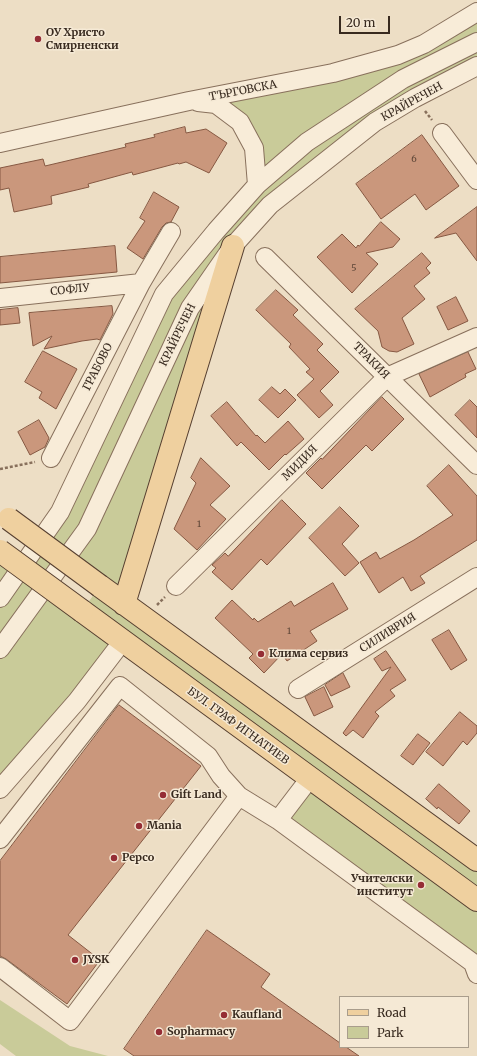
<!DOCTYPE html>
<meta charset="utf-8">
<style>
body{margin:0}
#map{position:relative;width:477px;height:1056px;overflow:hidden;background:#eddec5;font-family:Merriweather,serif}
canvas{display:block}
.legend{position:absolute;left:339px;top:996px;width:130px;height:52px;box-sizing:border-box;background:#f5e9d5;border:1px solid #a99d8c;margin:0;padding:5px 7px;list-style:none;font-size:12px;color:#382a1f}
.legend li{display:flex;align-items:center;gap:8px;height:20px}
.legend b{width:20px;border:1px solid #a99d8c}
.scale{position:absolute;left:339px;top:16px;width:51px;height:18px;box-sizing:border-box;border:2px solid #382a1f;border-top:0;padding-left:5px;font-size:12px;line-height:14px;white-space:nowrap;color:#382a1f;-webkit-text-stroke:3px #f5e9d5;paint-order:stroke}
</style>
<div id="map">
<canvas width="477" height="1056"></canvas>
<ul class="legend">
<li><b style="height:5px;background:#efd09f"></b>Road</li>
<li><b style="height:11px;background:#c9cb99"></b>Park</li>
</ul>
<div class="scale">20 m</div>
</div>
<script>
const context = document.querySelector('canvas').getContext('2d');
context.lineJoin = 'round';
function fill(path, color) { context.fillStyle = color; context.fill(path, 'evenodd'); }
function trace(path, color, width, dash) { context.strokeStyle = color; context.lineWidth = width; context.lineCap = dash ? 'butt' : 'round'; context.setLineDash(dash || []); context.stroke(path); }
function drawText(font, color, halo, rows, align = 'center') {
  context.font = font + ' Merriweather,serif'; context.lineWidth = 3; context.setLineDash([]); context.textBaseline = 'middle'; context.strokeStyle = halo; context.fillStyle = color; for (const [text, x, y, turn = 0] of rows) {
    context.save(); context.translate(x, y); context.rotate((+turn || 0) * Math.PI / 180); context.textAlign = isNaN(turn) ? turn : align; if (halo) context.strokeText(text, 0, 0); context.fillText(text, 0, 0); context.restore();
  }
}
fill(new Path2D(`
 M477 14V66L415 98 233 246 124 603 477 860V974L278 820 310 778 123 642 0 789V551L22 567 164 294 257 185 254 148 216 104 333 73ZM65 561 100 586 82 611 47 585Z
 M0 1000 70 1046 108 1056H16L0 1044Z`), '#c9cb99');
const building = new Path2D(`
 M185 127 186 133 206 129 227 143 209 173 186 162 179 164 178 163 133 175 132 172 88 184 89 187 51 196 52 204 14 212 9 188 0 190V168L43 159 45 166 126 147 125 144 155 137 154 135Z
 M422 135 459 186 426 210 415 194 381 219 356 184Z
 M154 192 179 207 171 222 166 223 162 227 143 259 127 248 145 221 140 218Z
 M477 207V261L456 233 435 238Z
 M381 222 400 239 393 247 366 253 378 264 352 293 317 257 342 234 356 248 358 245 359 246Z
 M115 246 117 272 0 283V257Z
 M422 253 431 263 426 268 430 273 414 286 425 299 402 318 414 344 397 352 389 351 382 347 378 331 355 309Z
 M276 290 298 310 293 315 323 344 317 350 339 372 320 391 333 405 319 418 297 395 314 379 306 372 310 369 289 347 291 344 256 310Z
 M456 297 468 321 448 330 437 307Z
 M112 306 113 314 100 340 97 339 82 341 44 349 52 336 33 346 29 313Z
 M18 308 20 323 0 325V310Z
 M43 351 77 369 56 409 39 398 42 392 25 382Z
 M468 352 476 369 465 374 466 377 430 397 419 374Z
 M272 387 280 394 285 389 296 400 278 418 259 400Z
 M382 397 404 419 372 451 366 445 322 489 306 473 321 458 322 459Z
 M470 400 477 407V438L455 415Z
 M227 402 256 436 257 435 265 443 288 421 304 439 286 455 285 454 269 470 241 442 237 446 211 416Z
 M39 420 49 438 45 447 30 455 18 432Z
 M201 458 230 486 210 505 226 519 197 550 174 529 196 483 191 478Z
 M449 465 477 496V540L420 576 425 583 411 591 403 577 379 593 360 562 376 552 380 559 414 540 453 515 427 486Z
 M282 500 306 524 267 565 261 559 232 590 212 572 216 568 212 565 225 553 228 556Z
 M340 507 359 526 342 544 359 563 345 576 309 538Z
 M333 583 348 609 310 631 317 641 287 661 282 654 264 673 249 658 253 654 215 618 232 600 253 620 254 618 258 622 291 601 294 606Z
 M449 630 467 660 451 670 432 640Z
 M386 651 406 680 390 690 395 696 375 712 379 716 363 738 353 730 346 736 343 733 391 667 382 671 374 659Z
 M343 673 350 687 331 696 325 685Z
 M324 687 333 707 314 716 305 697Z
 M119 705 201 766 68 935 100 960 67 1004 6 959 0 956V861Z
 M460 712 477 726V733L467 745 463 741 443 766 426 752Z
 M418 734 430 743 413 765 401 756Z
 M439 784 470 811 459 824 438 807 437 809 426 799Z
 M207 930 270 974 261 987 340 1043V1047H346L359 1056H134L124 1049Z`);
fill(building, '#ca977c');
trace(building, '#865842', 1);
const minor = new Path2D(`
 M198 102 216 104 240 122 254 148 257 185
 M442 133 477 180
 M0 143 189 101 333 73 398 55 424 44 477 12
 M265 257 477 465
 M0 298 141 283
 M51 458 141 283 171 232
 M176 586 387 377 477 337
 M0 598 60 512 164 294 216 231 257 185 307 142 403 79 477 42
 M0 649 87 529 190 308 233 246 270 205 375 122 415 98 477 66
 M298 689 477 577
 M310 778 278 820 473 963 477 974
 M0 789 77 701 122 642
 M239 796 278 820
 M0 839 120 686 208 756 221 776 239 796 70 1021 0 967`);
const major = new Path2D(`
 M100 586 477 860
 M124 604 233 246
 M82 611 477 900`);
trace(minor, '#88705c', 20);
trace(major, '#563f30', 24);
trace(new Path2D(`
 M425 111 432 120
 M0 469 35 462
 M157 605 165 597`), '#88705c', 2.5, [3, 2]);
trace(minor, '#f8ecd8', 18);
trace(major, '#efd09f', 22);
const majorBridge = new Path2D(`
 M9 519 100 586
 M0 551 82 611`);
trace(majorBridge, '#563f30', 24, []);
trace(majorBridge, '#efd09f', 22);
for (const [x, y, r, color] of [
 [38,39,4,"#952d35"],
 [261,654,4,"#952d35"],
 [163,795,4,"#952d35"],
 [139,826,4,"#952d35"],
 [114,858,4,"#952d35"],
 [421,885,4,"#952d35"],
 [75,960,4,"#952d35"],
 [224,1015,4,"#952d35"],
 [159,1032,4,"#952d35"]
]) { const dot = new Path2D(); dot.arc(x, y, r, 0, 2 * Math.PI); context.fillStyle = color; context.fill(dot); trace(dot, '#f5e9d5', 1.5); }
drawText('9px', '#5c4536', null, [
 ["6",414,159],
 ["5",354,268],
 ["1",199,524],
 ["1",289,631]
]);
drawText('bold 11px', '#382a1f', '#f5e9d5', [
 ["ОУ Христо",46,33],
 ["Смирненски",46,46],
 ["Клима сервиз",269,654],
 ["Gift Land",171,795],
 ["Mania",147,826],
 ["Pepco",122,858],
 ["Учителски",413,879,"right"],
 ["институт",413,892,"right"],
 ["JYSK",83,960],
 ["Kaufland",232,1015],
 ["Sopharmacy",167,1032]
], 'left');
drawText('11px', '#382a1f', '#f5e9d5', [
 ["ТЪРГОВСКА",243,91,-11],
 ["КРАЙРЕЧЕН",412,102,-29],
 ["СОФЛУ",70,290,-6],
 ["КРАЙРЕЧЕН",178,335,-64],
 ["ТРАКИЯ",371,361,45],
 ["ГРАБОВО",98,367,-63],
 ["МИДИЯ",300,463,-45],
 ["СИЛИВРИЯ",388,633,-32],
 ["БУЛ. ГРАФ ИГНАТИЕВ",238,726,36]
]);
</script>
